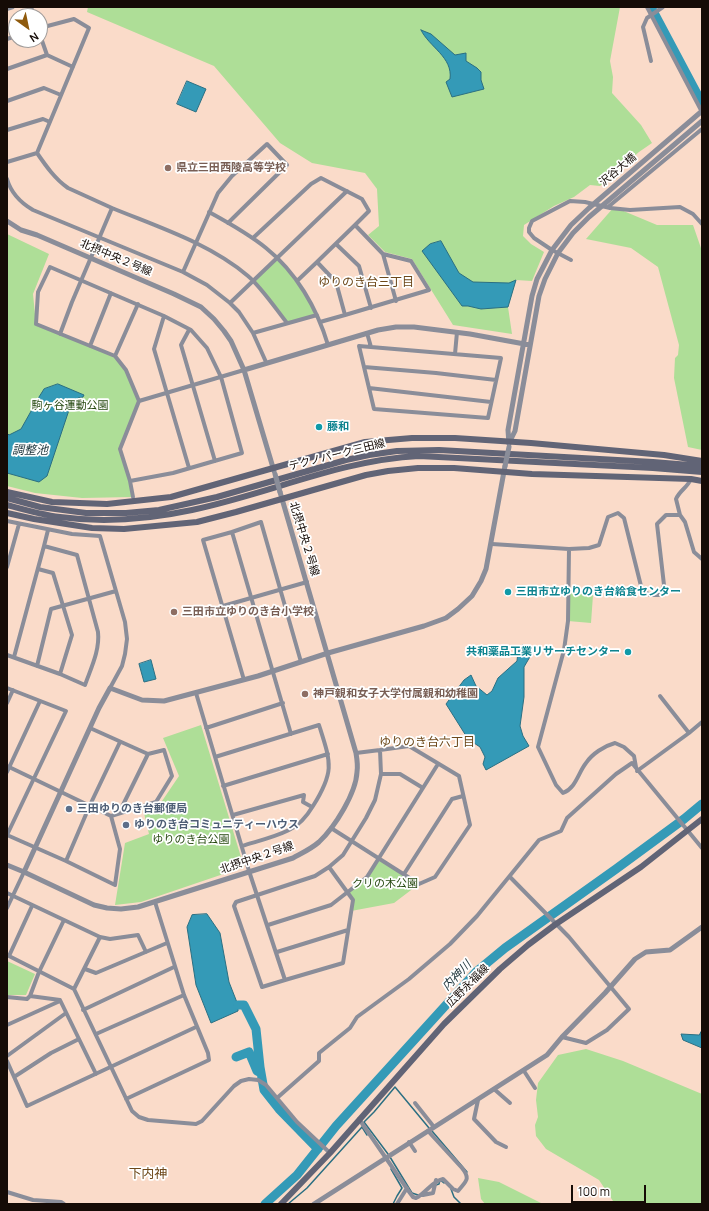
<!DOCTYPE html>
<meta charset="utf-8">
<style>
body{margin:0}
#map{position:relative;width:709px;height:1211px;overflow:hidden;background:#fadbc9;font-family:Manrope,sans-serif}
canvas{display:block}
.frame{position:absolute;inset:0;border:8px solid #150b06;pointer-events:none}
.north{position:absolute;left:8px;top:8px;width:40px;height:40px;box-sizing:border-box;background:#fff;border:1px solid #a19d9b;border-radius:50%;rotate:147deg;font-size:11px;font-weight:700;line-height:16px;text-align:center;color:#150b06}
.north::after{content:'';display:block;margin:auto;width:14px;height:18px;background:#8f5a0d;clip-path:polygon(50% 0,100% 100%,50% 72%,0 100%)}
.scale{position:absolute;left:571px;top:1185px;width:75px;height:18px;box-sizing:border-box;border:2px solid #150b06;border-top:0;padding-left:5px;font-size:12px;line-height:14px;white-space:nowrap;color:#150b06;-webkit-text-stroke:3px #fff;paint-order:stroke}
</style>
<div id="map">
<canvas width="709" height="1211"></canvas>
<div class="frame"></div>
<div class="north">N</div>
<div class="scale">100 m</div>
</div>
<script>
const context = document.querySelector('canvas').getContext('2d');
context.lineJoin = 'round';
function fill(path, color) { context.fillStyle = color; context.fill(path, 'evenodd'); }
function trace(path, color, width, dash) { context.strokeStyle = color; context.lineWidth = width; context.lineCap = dash ? 'butt' : 'round'; context.setLineDash(dash || []); context.stroke(path); }
function drawText(font, color, halo, rows, align = 'center') {
  context.font = font + ' Manrope,"Noto Sans JP",sans-serif'; context.lineWidth = 3.5; context.setLineDash([]); context.textBaseline = 'middle'; context.strokeStyle = halo; context.fillStyle = color; for (const [text, x, y, turn = 0] of rows) {
    context.save(); context.translate(x, y); context.rotate((+turn || 0) * Math.PI / 180); context.textAlign = isNaN(turn) ? turn : align; if (halo) context.strokeText(text, 0, 0); context.fillText(text, 0, 0); context.restore();
  }
}
fill(new Path2D(`
 M88 7H620L610 61 613 77 612 93 641 125 652 143 639 152 600 186 590 185 574 197 554 206 524 225 523 236 531 244 544 252 532 281 516 280 508 307 512 334 453 325 412 259 385 252 368 235 379 226 377 189 365 173 312 163 280 143 214 66 87 12Z
 M614 207 657 225H693L702 251V450L688 447 674 378 675 358 678 355 679 345 658 267 631 248 586 239Z
 M7 234 49 254 33 294 36 324 115 356 126 370 139 401 120 449 133 497 82 498 35 493 7 486Z
 M277 258 297 281 317 315 287 323 253 281Z
 M569 593 593 595 591 623 568 621Z
 M201 725 244 867 141 902 115 905 125 843 149 834 143 809 160 804 179 776 163 738Z
 M380 859 419 884 394 903 351 911 353 900 347 892 367 877Z
 M7 961 35 974 26 995H7Z
 M586 1049 623 1061 702 1094V1204H615L599 1180 546 1149 536 1136 535 1125 538 1117 536 1100 538 1083 558 1055Z
 M478 1178 499 1182 543 1204H485L481 1199Z`), '#aede97');
const water = new Path2D(`
 M421 30 431 34 455 55 466 53V61L477 68 481 72V80L484 89 452 97 446 82 450 79C453 57 429 47 421 30Z
 M187 81 206 89 196 112 177 104Z
 M441 241 459 273 473 282 509 283 516 280 508 307 481 309 468 306H462L422 251 430 244Z
 M58 384 84 395 83 397 78 398 77 405 70 407 47 476 39 482 7 473V433L9 435 21 429 39 397 44 389Z
 M523 645 531 655 524 667V697L520 726 523 736 529 746 486 770 483 764 485 757 480 747 468 739 446 704 464 680 471 675 476 686 487 695 492 691 498 678 517 661 518 651Z
 M151 660 156 679 144 682 139 664Z
 M207 914 220 933 229 982 238 1005V1011L211 1023 196 985 187 927 192 915Z
 M701 1032 702 1048 683 1040 681 1034 699 1035Z`);
fill(water, '#349ab7');
trace(water, '#2b6f82', 1);
trace(new Path2D(`
 M364 1122 388 1154
 M362 1127 367 1135
 M432 1131 467 1172
 M390 1157 412 1193 418 1195
 M391 1169 402 1188 397 1196 393 1204
 M436 1185 439 1184 440 1180 444 1183
 M451 1189 454 1197 461 1204
 M288 1204 307 1188 362 1127 364 1122 374 1112 395 1087 429 1128`), '#2b6f82', 1.5);
trace(new Path2D(`
 M651 7 702 103
 M238 1005H244L256 1029 260 1067 264 1090 279 1109 318 1149
 M236 1057 249 1052 257 1071 259 1072
 M265 1204 297 1175 336 1126 476 972 505 948 616 869 684 819 702 804`), '#349ab7', 9);
trace(new Path2D(`
 M31 7 34 16
 M647 7 702 112
 M7 9 13 7
 M40 28 74 19 89 28 37 153C46 166 55 179 68 188L112 208
 M40 35 47 55
 M7 39 16 36
 M651 61 643 27 647 18 663 7
 M7 69 47 55 73 67
 M7 101 44 88 61 95
 M7 130 43 119 50 122
 M7 162 37 153
 M7 179C11 193 21 203 33 210L183 272 207 285 230 303 239 312 253 333 266 362
 M608 207 702 129
 M209 212C229 223 249 234 266 248 296 272 317 308 328 345
 M253 238 311 184 321 178 362 199 369 211 355 225 383 254 411 261 429 290 345 315 336 282 317 262 297 281
 M336 244 359 266 371 308
 M383 254 396 301
 M571 260 552 250 534 238 529 232V228L532 221 570 201 585 202 610 208 630 210 680 207 693 214 702 224
 M317 262 355 225
 M183 272 218 193 232 176 267 144 287 165 228 223
 M230 303 347 191
 M164 316 154 349 189 468
 M320 322 345 315
 M189 330 181 345 215 461
 M253 333 317 315
 M367 333 371 347
 M60 334 72 302 112 208C158 227 209 243 248 276 261 287 276 309 287 323
 M90 346 111 293
 M359 346 501 358 488 418 374 409Z
 M455 354 457 332
 M115 356 138 304
 M364 367 436 373 496 380
 M369 388 491 402
 M139 401 244 370
 M130 481 173 473 242 453 221 377 207 348 191 330 164 316 50 267 38 292 36 324 115 356 126 370 139 401 120 449 130 481 133 497
 M680 515 676 499C680 490 687 488 691 479
 M7 521 72 534 100 536 125 622 127 639 125 654 122 666 110 688
 M232 532 203 540 244 680
 M492 544 569 549 589 548 599 545 608 517 618 513 624 518 642 590 650 595H660L664 585 657 524 666 515H680L685 522 694 552 702 559
 M569 549 568 621 564 650 538 747 556 785 563 793C576 788 578 773 586 763 592 754 604 746 615 743L624 747 634 756 636 767
 M7 567 19 524
 M38 569 53 573 72 635 60 674
 M223 606 307 582
 M7 655 60 674 85 685C91 668 100 650 98 632L77 555 44 546 48 530
 M14 657 44 546
 M37 666 51 609 116 591
 M7 688 66 711 7 835
 M196 693 249 871 285 980 343 963 353 900 329 867 343 855 366 818 375 800 381 774 380 750 356 753
 M660 696 689 733
 M7 703 13 690
 M206 728 283 703
 M291 734 232 532 261 522 301 662
 M215 757 319 725C331 763 335 771 313 806 307 816 300 825 289 830 275 837 258 841 242 846
 M7 766 111 816 156 802 172 776 164 750 148 754 90 728
 M637 771 689 733 702 722
 M7 772 40 701
 M381 774H400L423 788
 M223 786 328 754
 M119 813 148 754
 M233 815 304 795 303 802 312 807
 M331 828 419 884 435 877 470 825 459 776 409 746 380 750
 M7 835 66 861 115 885 120 849 111 816
 M66 861 90 805 120 742
 M404 874 452 799 463 796
 M510 877 569 937 629 1009 607 1030 586 1043 562 1037
 M7 893 100 937 110 939 138 935 146 952
 M7 908 24 872
 M268 925 331 905 367 877 438 764
 M277 952 348 930
 M7 955 74 989 132 1111 139 1117 148 1120 196 1124 202 1121 234 1086 241 1081 249 1079 258 1080 266 1085 297 1122 330 1153
 M9 956 32 906
 M85 969 96 973 167 943
 M285 980 262 987 234 906 236 902 315 876 329 867
 M74 989 100 937
 M30 996 60 1000 96 1074
 M7 997 27 999 30 996 39 972 64 920
 M83 1010 174 967
 M7 1025 60 1001
 M96 1034 184 995
 M7 1056 66 1013
 M7 1061 27 1106 196 1027
 M524 1071 535 1088
 M14 1077 51 1053 79 1039
 M494 1089 510 1103
 M277 1098 319 1061V1053L350 1028 357 1017 409 979 450 944 477 916 539 840 561 831 567 818 616 774 632 763 702 848
 M126 1099 209 1060 208 1053 184 995 155 902
 M478 1100 474 1119 496 1142 506 1147
 M415 1103 434 1127
 M359 1119 410 1193 413 1197 416 1198C426 1193 432 1181 443 1179L453 1189 458 1191C466 1181 471 1179 462 1168L428 1131
 M409 1142 415 1151
 M7 1192 33 1200 61 1202 64 1204
 M423 1195 433 1193 436 1180
 M397 1204 407 1188`), '#8a8d99', 4);
trace(new Path2D(`
 M7 221 21 230 37 235 174 294 201 307 214 319 224 331 231 341 244 370 274 471
 M244 370 378 330 396 327H414L470 334 530 345
 M510 441 515 431 539 296 545 279 558 253
 M509 444 508 430 532 296 537 279 552 250
 M7 865 24 872 94 905 107 908 121 909 138 907 293 858C302 853 311 849 319 842 335 827 356 793 357 772 358 766 357 759 356 753L280 492
 M24 872 99 708 110 688 142 700 164 701 258 676 328 653 424 626 446 618 458 609 472 596 481 581 486 569 505 466
 M314 1204 547 1055 562 1037 605 993 635 959 646 952 670 950 702 927`), '#8a8d99', 5);
trace(new Path2D(`
 M7 492 52 502 107 504 171 497 365 442 412 438H455L531 443 664 455 702 461
 M7 498 40 507 86 513H126L159 510 217 497 346 460 369 455 397 451 439 450 653 462 702 466
 M7 505C25 510 42 515 60 517 104 523 150 519 192 510 269 494 340 460 419 456L653 468 702 472
 M7 513 34 519 92 528 124 529 197 522 236 512 366 475 388 471 418 468H454L532 474 691 479 702 481
 M281 1204 330 1153 444 1024 500 969 528 945 556 924 641 867 702 819`), '#616476', 6);
trace(new Path2D(`
 M552 250 571 225 589 208 702 111
 M558 253 573 233 589 217 702 121
 M505 466 509 447
 M275 474 280 492`), '#8a8d99', 5);
for (const [x, y, r, color] of [
 [168,168,4,"#8d6e63"],
 [319,427,4,"#0f9aa8"],
 [508,592,4,"#0f9aa8"],
 [174,612,4,"#8d6e63"],
 [628,652,4,"#0f9aa8"],
 [305,694,4,"#8d6e63"],
 [69,809,4,"#5c6f8a"],
 [126,825,4,"#5c6f8a"]
]) { const dot = new Path2D(); dot.arc(x, y, r, 0, 2 * Math.PI); context.fillStyle = color; context.fill(dot); trace(dot, '#fff', 1.5); }
drawText('bold 11px', '#785e54', '#fff', [
 ["県立三田西陵高等学校",176,168],
 ["三田市立ゆりのき台小学校",182,612],
 ["神戸親和女子大学付属親和幼稚園",313,694]
], 'left');
drawText('11px', '#150b06', '#fff', [
 ["沢谷大橋",618,170,-40],
 ["北摂中央２号線",116,258,23],
 ["テクノパーク三田線",337,455,-14],
 ["北摂中央２号線",304,539,73],
 ["北摂中央２号線",257,858,-19],
 ["広野永福線",468,986,-45]
]);
drawText('11px', '#264910', '#fff', [
 ["駒ヶ谷運動公園",70,406],
 ["ゆりのき台公園",191,840],
 ["クリの木公園",385,884]
]);
drawText('bold 11px', '#0d838f', '#fff', [
 ["藤和",327,427],
 ["三田市立ゆりのき台給食センター",516,592],
 ["共和薬品工業リサーチセンター",620,652,"right"]
], 'left');
drawText('bold 11px', '#4e5e75', '#fff', [
 ["三田ゆりのき台郵便局",77,809],
 ["ゆりのき台コミュニティーハウス",134,825]
], 'left');
drawText('12px', '#6d4819', '#fff', [
 ["ゆりのき台三丁目",366,283],
 ["ゆりのき台六丁目",427,743]
]);
drawText('italic 12px', '#1e353c', '#fff', [
 ["調整池",30,451],
 ["内神川",457,976,-46]
]);
drawText('13px', '#6d4819', '#fff', [
 ["下内神",148,1174]
]);
</script>
